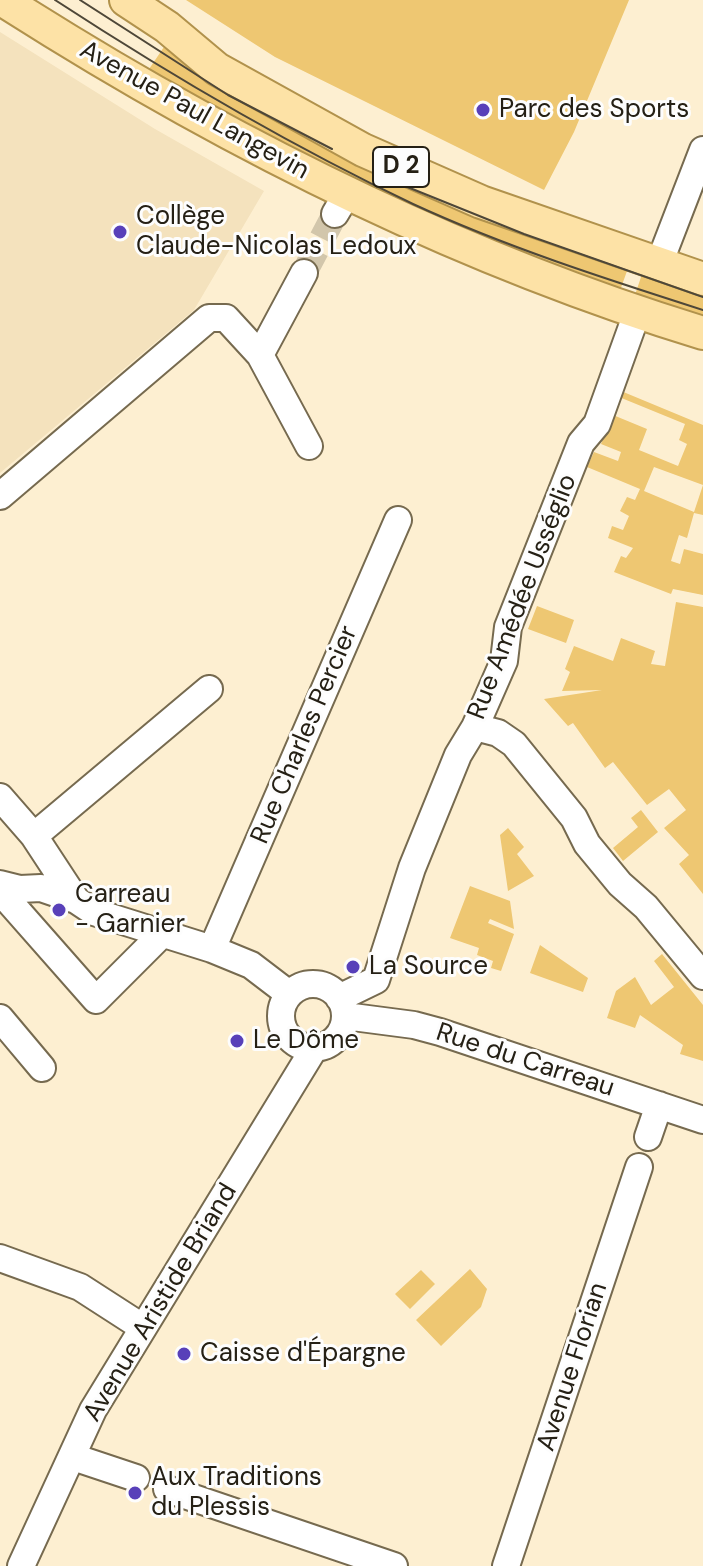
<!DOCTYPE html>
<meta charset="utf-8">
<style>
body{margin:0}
canvas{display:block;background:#fdefd1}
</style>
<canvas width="703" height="1566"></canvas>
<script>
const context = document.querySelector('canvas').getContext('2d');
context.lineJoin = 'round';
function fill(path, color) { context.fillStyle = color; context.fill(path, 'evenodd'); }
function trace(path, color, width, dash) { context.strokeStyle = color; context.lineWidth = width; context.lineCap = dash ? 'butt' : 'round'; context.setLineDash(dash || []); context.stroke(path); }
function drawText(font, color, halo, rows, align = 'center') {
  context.font = font + ' "DM Sans",sans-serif'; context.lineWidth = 6; context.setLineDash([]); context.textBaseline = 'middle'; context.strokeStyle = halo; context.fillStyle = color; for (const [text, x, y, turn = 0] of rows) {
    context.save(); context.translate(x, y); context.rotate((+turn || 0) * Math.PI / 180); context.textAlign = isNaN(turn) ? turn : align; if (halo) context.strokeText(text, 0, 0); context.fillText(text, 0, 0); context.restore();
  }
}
fill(new Path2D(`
 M0 32 155 129 264 191 194 310 0 473Z`), '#f4e2bd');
fill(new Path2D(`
 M186 0H629L574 132 544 190 275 57Z
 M170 38 217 78 631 260 618 296 526 263 143 78Z
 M645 265 703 288V324L633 301Z
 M621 391 703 425V515L694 513 687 538 679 535 671 561 680 564 684 549 703 554V595L673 589 671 594 614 572 621 556 626 558 633 548 608 538 612 526 623 530 629 516 620 511 627 497 635 500 640 489 587 467 594 452 618 461 621 452 601 444 613 415 647 429 639 450 678 466 687 444 679 440 685 424 619 397ZM654 467 703 485 694 512 644 491Z
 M676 602 703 607V894L679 864 689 855 664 828 686 810 669 789 647 805 613 762 605 768 573 723 568 726 544 699 602 690 562 691 570 672 565 669 574 646 613 661 621 638 655 651 651 664 665 666Z
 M537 606 574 620 566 643 528 629Z
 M641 810 658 832 623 861 613 848 638 827 631 818Z
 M508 828 524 847 517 854 534 876 508 891 500 835Z
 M470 886 510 901 514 929 490 919 488 923 514 934 501 971 491 968 493 961 477 955 479 948 450 938Z
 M540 945 588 978 583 992 530 973Z
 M662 954 703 1005V1061L680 1054 683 1045 640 1015 635 1028 607 1018 616 991 635 977 651 1005 674 987 654 961Z
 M470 1269 487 1289 481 1307 441 1346 416 1320Z
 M421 1270 435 1284 410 1309 395 1294Z`), '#eec772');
trace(new Path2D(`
 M304 273 335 214`), '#d2c6ab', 26, [26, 13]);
const minor = new Path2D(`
 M335 214 347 194
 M659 264 703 150
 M260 355 309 446
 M0 496 209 318H226L260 355 304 273
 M475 727 498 733 514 744 574 818 587 844 620 884 646 907 703 976
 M0 797 34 836 76 900
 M34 836 209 689
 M0 884 20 889 41 888 76 900 94 912 212 949 251 965 289 994
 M0 891 96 1000 162 934
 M212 949 398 520
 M281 1016a32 32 0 1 1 64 0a32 32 0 1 1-64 0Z
 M339 998 376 980 412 868 458 755 475 727 504 661 508 627 581 443 597 424 637 313
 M345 1016 414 1025 440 1032 703 1120
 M0 1018 42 1068
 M648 1137 659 1105
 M0 1258 80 1287 142 1327
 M73 1457 136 1478
 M167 1489 394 1566
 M21 1566 93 1410 315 1047
 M506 1566 639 1167`);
const major = new Path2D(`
 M3 0C222 140 454 257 703 333
 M126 0 167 27 217 69 363 150 481 202 703 279`);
trace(minor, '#766a4f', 30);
trace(major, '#b1924c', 36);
trace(minor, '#fff', 26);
trace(major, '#fde2a6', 32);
trace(new Path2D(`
 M55 0C170 75 289 145 413 204 506 247 606 279 703 310
 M80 0 228 95 332 149
 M400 184 524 234 703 297`), '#4e4738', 2);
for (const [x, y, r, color] of [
 [483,110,8,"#5840b9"],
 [120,232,8,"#5840b9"],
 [59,910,8,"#5840b9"],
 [353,967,8,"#5840b9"],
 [237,1041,8,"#5840b9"],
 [184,1354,8,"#5840b9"],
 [135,1493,8,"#5840b9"]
]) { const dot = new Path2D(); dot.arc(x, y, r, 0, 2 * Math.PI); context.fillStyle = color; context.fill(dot); trace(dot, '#fdfdfd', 3); }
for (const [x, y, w] of [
 [401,167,56]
]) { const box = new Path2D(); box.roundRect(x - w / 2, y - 20, w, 40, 6); context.fillStyle = '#fdfdfd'; context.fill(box); trace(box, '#252015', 2); }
drawText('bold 24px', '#252015', null, [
 ["D 2",401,167]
]);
drawText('26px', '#252015', '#fdfdfd', [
 ["Parc des Sports",499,110],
 ["Collège",136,217],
 ["Claude-Nicolas Ledoux",136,247],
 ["Carreau",75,895],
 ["- Garnier",75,925],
 ["La Source",369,967],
 ["Le Dôme",253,1041],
 ["Caisse d'Épargne",200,1354],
 ["Aux Traditions",151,1478],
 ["du Plessis",151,1508]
], 'left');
drawText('26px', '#252015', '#fdfdfd', [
 ["Avenue Paul Langevin",194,111,29],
 ["Rue Amédée Usséglio",523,597,-69],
 ["Rue Charles Percier",305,735,-67],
 ["Rue du Carreau",525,1061,18],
 ["Avenue Aristide Briand",161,1303,-59],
 ["Avenue Florian",573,1367,-72]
]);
</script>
